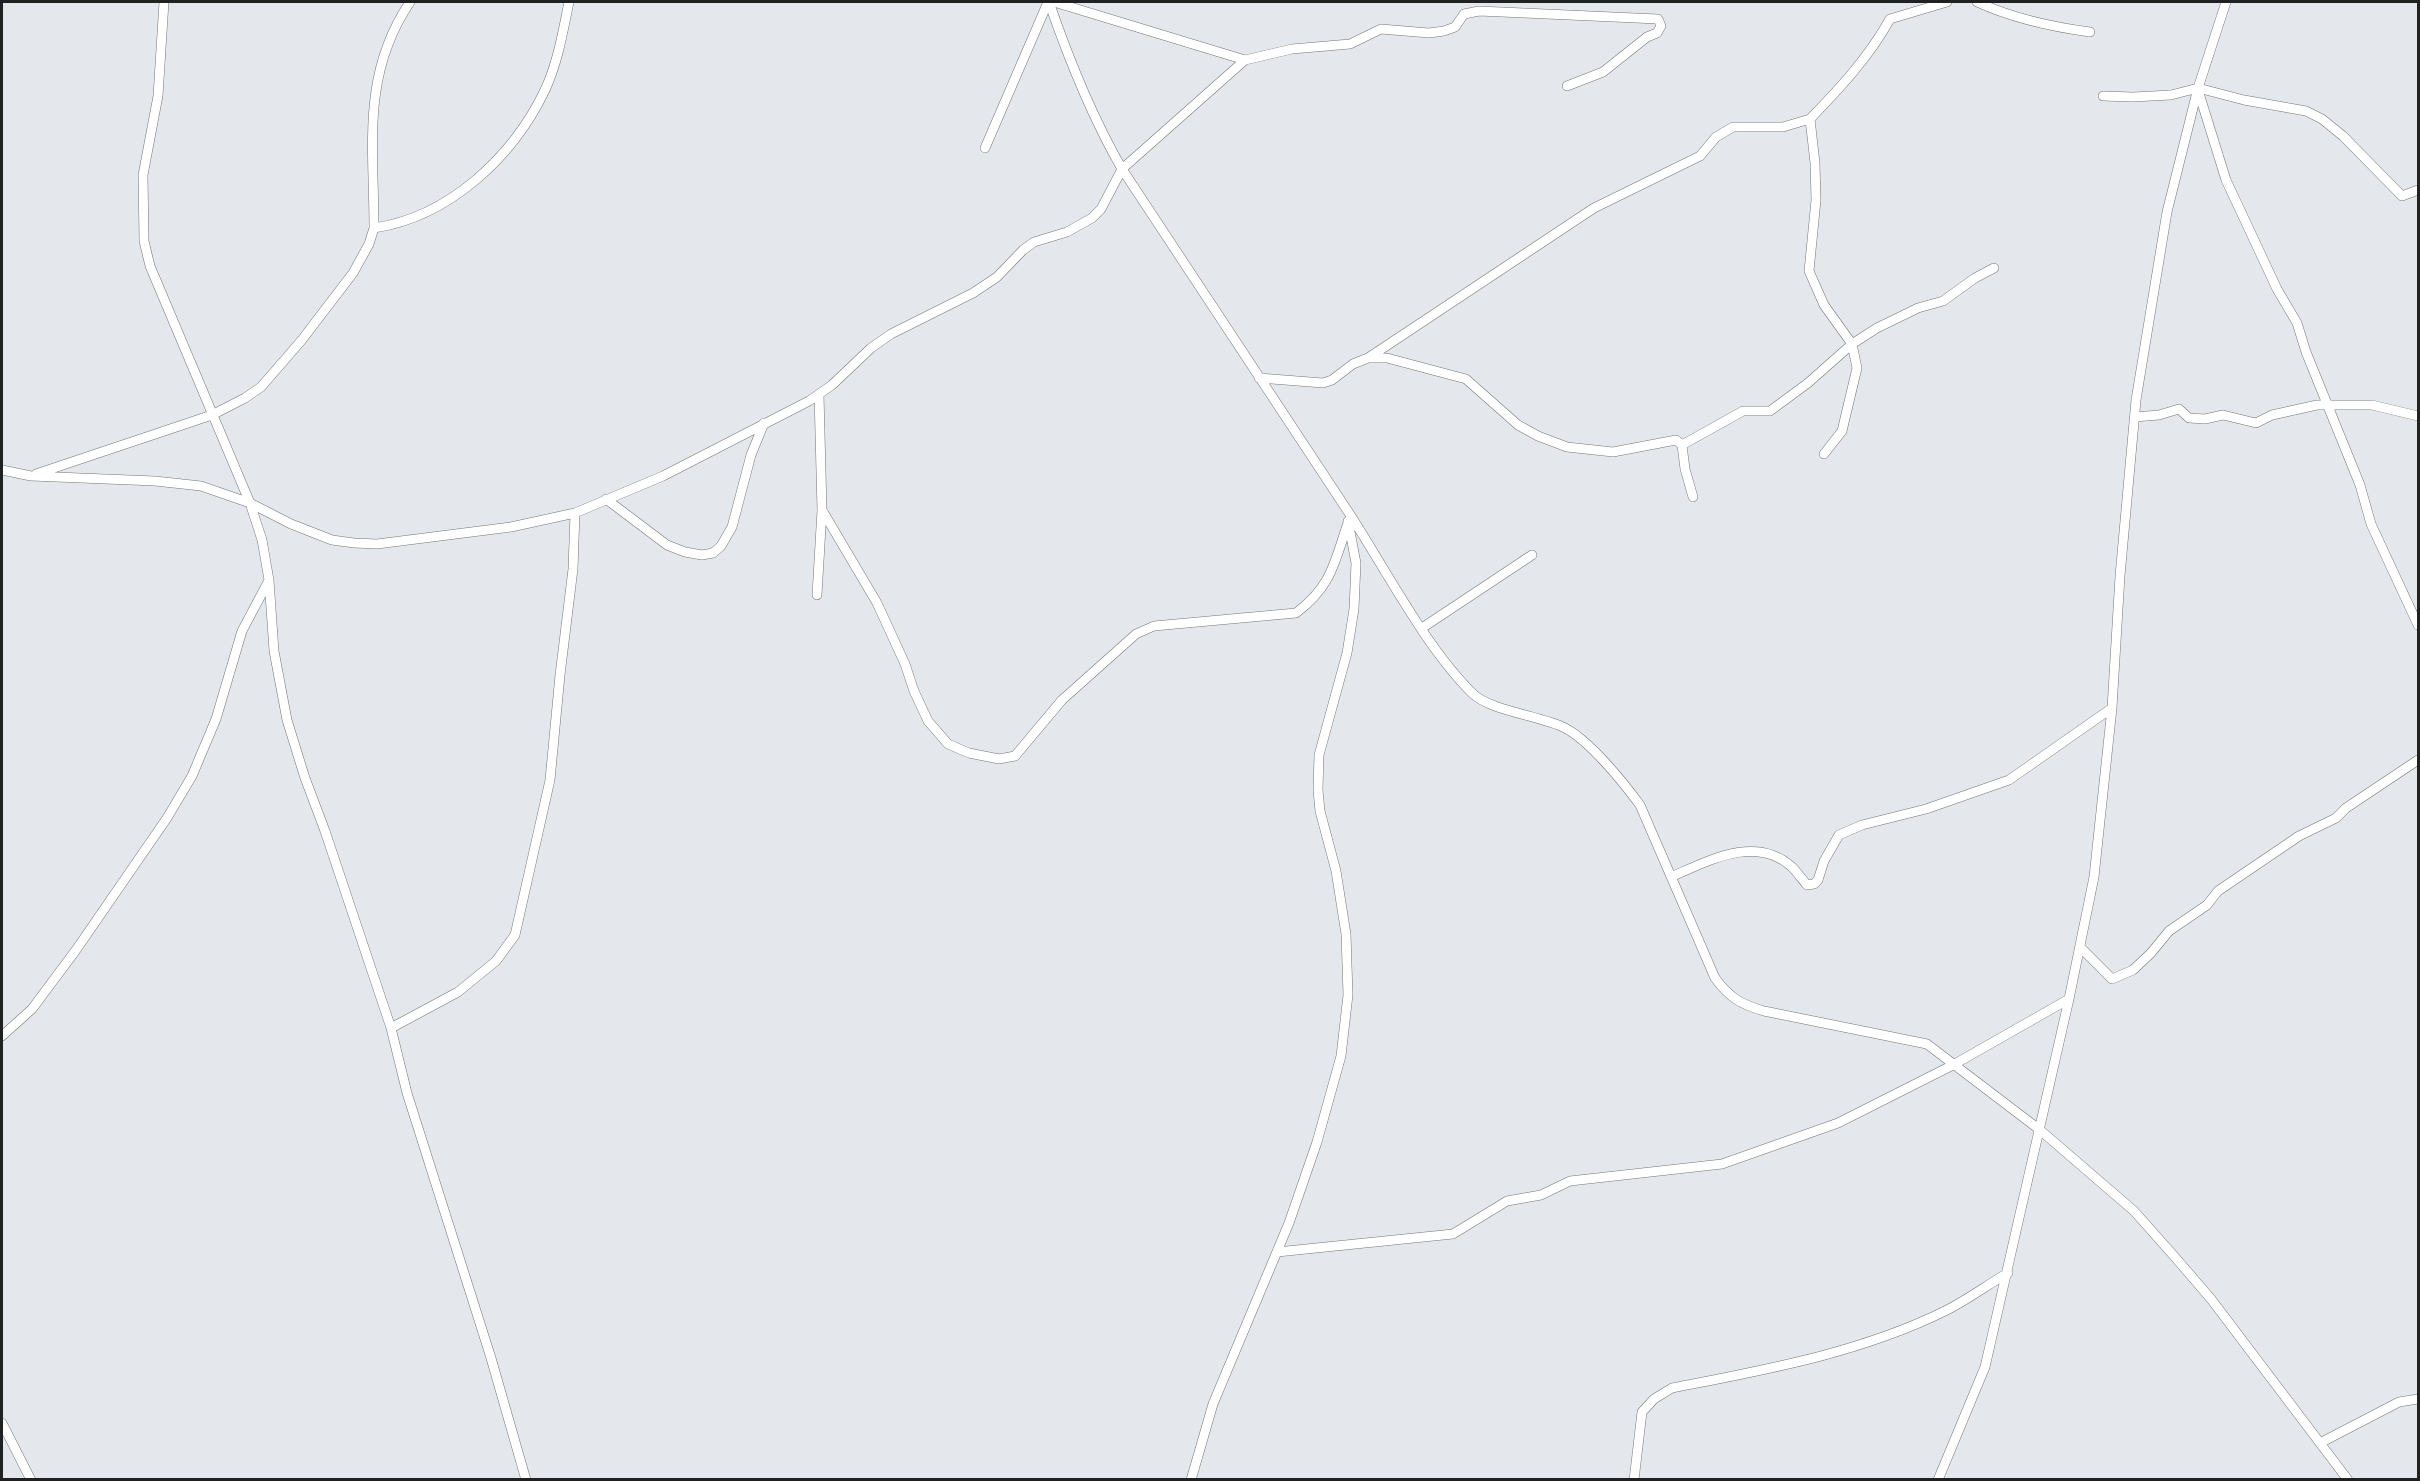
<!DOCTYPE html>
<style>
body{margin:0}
#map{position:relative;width:2420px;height:1481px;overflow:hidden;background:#e4e7eb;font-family:"Libre Baskerville",serif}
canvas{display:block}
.frame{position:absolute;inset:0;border:3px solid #202122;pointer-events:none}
</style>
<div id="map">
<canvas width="2420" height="1481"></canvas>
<div class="frame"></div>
</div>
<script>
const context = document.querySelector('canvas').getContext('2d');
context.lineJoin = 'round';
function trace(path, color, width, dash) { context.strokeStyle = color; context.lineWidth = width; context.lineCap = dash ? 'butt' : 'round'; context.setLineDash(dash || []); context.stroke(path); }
const minor = new Path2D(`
 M164 2 158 96 143 175 144 241 150 266 250 503 262 540 269 580 274 651 287 720 305 778 325 831 391 1028 407 1093 491 1358 526 1480
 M1049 2C1069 60 1091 115 1122 169 1197 284 1274 398 1349 513 1386 570 1425 646 1472 693 1490 711 1542 716 1565 728 1590 741 1623 782 1640 805L1715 978C1730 998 1740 1004 1764 1011L1927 1044 2040 1130 2134 1211 2174 1256 2211 1299 2348 1480
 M1054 2 1245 60 1292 49 1350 44 1381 29 1429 33 1444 31 1455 27 1464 14 1479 11 1658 19 1661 26 1657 33 1647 37 1603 72 1567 86
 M1977 2C2012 18 2052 27 2090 32
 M2198 90 2226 180 2277 289 2297 323 2306 352 2360 485 2371 524 2418 625
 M2103 96 2133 97 2171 95 2198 88 2244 100 2306 111 2322 119 2343 136 2402 196 2418 190
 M985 148 1048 2
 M374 228C449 217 513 157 545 90 558 62 563 31 569 2
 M1368 358 1594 208 1700 156 1716 137 1733 127H1783L1810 119
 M1259 378 1323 383 1332 380 1353 364 1368 358H1387L1466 379 1518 425 1538 436 1567 447 1613 452 1676 440 1682 445 1685 469 1693 497
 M2135 417 2159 415 2179 409 2189 418 2205 419 2223 415 2256 423 2272 415 2317 405H2372L2418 416
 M1682 445 1743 411H1770L1808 383 1852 344 1877 328 1918 308 1943 301 1975 278 1994 268
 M1824 454 1842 431 1857 368 1852 344 1824 305 1809 271 1816 200 1815 163 1810 119C1840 88 1869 57 1890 19L1947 2
 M2 470 31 476 155 481 201 486 250 503 291 524 332 540 354 543 377 544 511 527 575 513 663 476 809 401 832 385 871 348 891 334 973 293 997 277 1023 250 1034 242 1067 232 1092 218 1101 209 1122 169 1245 60
 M36 474 212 415 245 398 261 387 301 341 353 273 369 244 374 228C374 146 361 75 410 2
 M606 499 667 545 685 552 702 555 713 553 721 546 732 527 751 455 764 423
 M822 510 877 603 905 664 914 691 928 721 948 744 969 753 999 759 1015 756 1062 700 1136 634 1154 626 1296 613C1332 586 1334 563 1348 523
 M817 595 822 510 819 394
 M1422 628 1532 555
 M1671 877C1708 861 1756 834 1792 867 1797 872 1802 879 1807 885L1814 884 1818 880 1824 861 1839 835 1862 825 1926 809 2009 780 2112 708
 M2080 947 2112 979 2133 970 2151 953 2169 931 2207 905 2218 891 2299 836 2336 818 2346 808 2418 760
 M391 1028 458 992 496 961 515 935 550 780 560 675 573 569 575 513
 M2 1036 32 1009 76 950 167 818 192 776 216 719 242 631 268 582
 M1277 1252 1453 1234 1507 1201 1541 1195 1570 1181 1722 1164 1838 1123 1953 1065 2069 999
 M2 1423 31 1480
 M2320 1443 2399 1402 2418 1399
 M1191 1480 1213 1404 1289 1223 1317 1142 1341 1056 1348 995 1346 934 1336 871 1320 811 1318 790 1319 755 1347 653 1354 609 1356 563 1348 521
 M1634 1480 1642 1412 1654 1399 1672 1388C1764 1370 1860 1353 1945 1311 1967 1300 1987 1285 2008 1273
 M1938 1480 1985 1367 2069 999 2094 877 2112 708 2120 576 2136 400 2167 212 2198 88 2226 2`);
trace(minor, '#737578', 10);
trace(minor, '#fff', 9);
</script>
